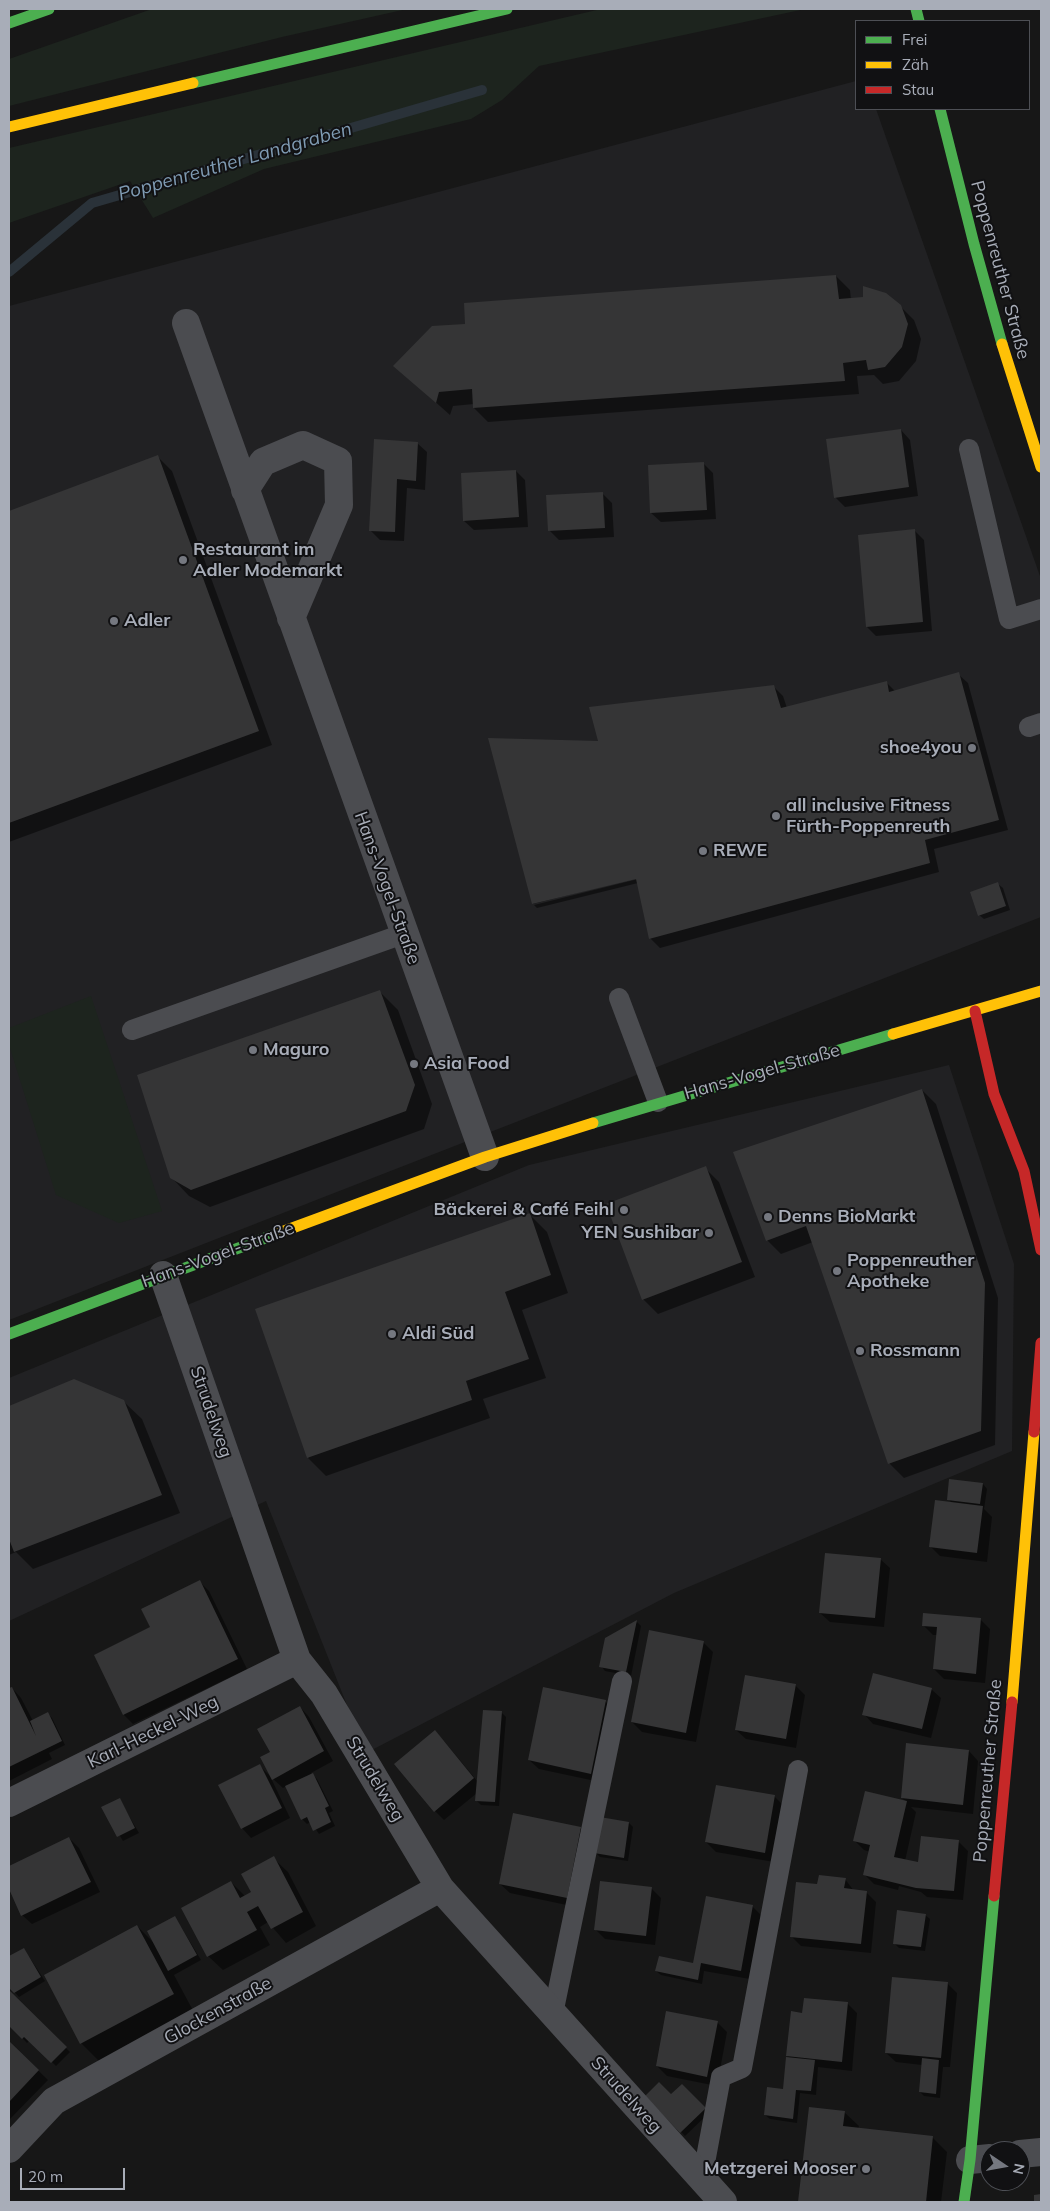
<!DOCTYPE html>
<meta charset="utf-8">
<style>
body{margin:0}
#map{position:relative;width:1050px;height:2211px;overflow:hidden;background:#171717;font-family:Mulish,sans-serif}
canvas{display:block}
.frame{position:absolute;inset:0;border:10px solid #a8adb8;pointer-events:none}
.legend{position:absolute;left:855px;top:20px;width:175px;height:90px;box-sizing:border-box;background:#111113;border:1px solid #4d4f55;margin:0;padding:6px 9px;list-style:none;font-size:15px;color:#a8adb8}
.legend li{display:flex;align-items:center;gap:10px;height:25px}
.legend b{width:25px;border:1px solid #4d4f55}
.north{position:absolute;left:980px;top:2141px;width:50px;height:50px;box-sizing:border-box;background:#111113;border:1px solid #4d4f55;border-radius:50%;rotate:102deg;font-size:14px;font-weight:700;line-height:20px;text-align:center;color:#a8adb8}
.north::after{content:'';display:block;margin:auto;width:18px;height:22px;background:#757880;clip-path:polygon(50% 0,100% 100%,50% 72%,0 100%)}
.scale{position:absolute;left:20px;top:2168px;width:105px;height:22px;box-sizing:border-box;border:2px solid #a8adb8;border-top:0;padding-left:6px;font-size:15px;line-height:18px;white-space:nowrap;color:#a8adb8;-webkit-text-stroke:4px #111113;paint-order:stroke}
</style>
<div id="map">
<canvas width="1050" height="2211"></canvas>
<div class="frame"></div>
<ul class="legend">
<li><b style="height:6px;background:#4caf50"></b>Frei</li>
<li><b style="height:6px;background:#ffc107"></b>Zäh</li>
<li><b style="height:6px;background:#c62828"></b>Stau</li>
</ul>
<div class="north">N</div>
<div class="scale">20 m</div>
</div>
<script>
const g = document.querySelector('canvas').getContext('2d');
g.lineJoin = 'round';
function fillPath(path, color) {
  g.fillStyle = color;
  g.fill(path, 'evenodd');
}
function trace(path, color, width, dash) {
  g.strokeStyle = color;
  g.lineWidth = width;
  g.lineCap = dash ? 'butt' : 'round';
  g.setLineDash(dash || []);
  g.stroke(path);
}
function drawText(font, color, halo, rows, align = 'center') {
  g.font = font + ' Mulish,sans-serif';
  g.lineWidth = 4;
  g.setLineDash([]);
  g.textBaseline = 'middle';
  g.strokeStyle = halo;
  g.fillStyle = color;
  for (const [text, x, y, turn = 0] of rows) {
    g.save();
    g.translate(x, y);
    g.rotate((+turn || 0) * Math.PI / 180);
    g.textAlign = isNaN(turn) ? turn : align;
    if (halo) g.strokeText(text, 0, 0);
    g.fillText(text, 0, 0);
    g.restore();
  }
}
const built = new Path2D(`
 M856,81v28h20l165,470v338l-1032,403v-1014z
 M949,1065l65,199 -2,187 -338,142 -308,160 -100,-252 -257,120v-243l520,-213z`);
const green = new Path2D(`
 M152,9h255l-125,28 -273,69v-47z
 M601,9h204l-266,57 -37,34 -31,19 -207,50 -111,49 -23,-37 -121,42v-75z
 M91,996l71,215 -43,12 -63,-28 -47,-150v-17z`);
const shadow = new Path2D(`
 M836,276l14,14 1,10 14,-1 35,7 14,14 7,19 -5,22 -17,20 -16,3 -9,-9 -17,1 2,18 -371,28 -14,-14v-4l-21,2 -3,9 -55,-49 71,-40z
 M901,430l9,10 8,56 -73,11 -10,-10z
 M375,441l42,2 10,9 -2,38 -18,-2 -3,53 -24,-1 -10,-10z
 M158,457l14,14 100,274 -263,97v-330z
 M703,463l10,10 3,46 -55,3 -10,-9z
 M516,471l9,9 3,47 -54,3 -10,-9z
 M602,493l10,10 2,34 -55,3 -10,-10z
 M915,531l9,9 8,91 -56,5 -9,-9z
 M958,674l10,9 40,147 -74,19 5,23 -279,76 -10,-10 -12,-55 -101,25 -3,-3 108,-27v-2l-109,28 65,-161 175,-57 10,10 4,12 99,-26 9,9z
 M998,884l5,4 7,22 -26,9 -5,-4z
 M380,992l18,18 34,94 -8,25 -214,78 -21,-11 -18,-19z
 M922,1090l14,14 62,194 -3,147 -91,33 -14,-14 -77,-222 -32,12 -14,-14z
 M705,1168l14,14 36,95 -97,37 -15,-15z
 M529,1214l18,18 21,61 -46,17 24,68 -63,21 7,19 -164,58 -18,-18z
 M74,1381l49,20 19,18 38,94 -147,56 -17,-17 -7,3v-148z
 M983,1484l4,5 -3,20 8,8 -5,45 -47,-6 -10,-10 22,-43 -4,-4z
 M880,1559l10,9 -6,59 -54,-5 -10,-9z
 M200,1582l9,9 38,78 -114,55 -9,-9 -29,-59 57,-28z
 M980,1619l10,10 -5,54 -41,-4 -10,-10 4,-34h-5l-10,-10z
 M637,1622l4,4 -10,50 -26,-5 -4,-5 5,-27z
 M703,1642l10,10 -17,90 -54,-10 -10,-10z
 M795,1685l10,10 -9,53 -50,-9 -10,-9z
 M12,1688l9,10 12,23 15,-7 4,4 13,27 -16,8 3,6 -43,22v-91z
 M544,1688l62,14 9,9 -15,71 -61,-13 -10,-9z
 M931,1689l10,9 -10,40 -58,-14 -9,-10z
 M300,1707l9,10 24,44 -22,12 6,6 16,32 -4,2 6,13 -16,8 -8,-12 -4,2 -5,-5 -15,-33 -4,2 -11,-10 -1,-26z
 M502,1713l4,4 -7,89 -18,-1 -5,-5 1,-7 -33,27 -9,-9 9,-70 34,41z
 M969,1751l9,10 -5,53 -62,-7 5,5 -11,49 14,5 39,-25 10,10 -5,49 -36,-3 -6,-5 -22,-6 -1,4 -24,-6 -9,-9 5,-23 -6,-2 -9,-9 11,-48 41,10 -5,-5z
 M260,1766l10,10 20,42 -39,20 -9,-10z
 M774,1796l9,9 -9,57 -58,-10 -10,-10z
 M119,1799l20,34 -16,8 -20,-33z
 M629,1823l4,4 -5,34 -28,-4 -4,-4z
 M580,1828l10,9 -14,70 -66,-14 -10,-9z
 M69,1838l10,10 21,44 -68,32 -10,-9 -13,-28v-20z
 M273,1858l15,14 28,54 -30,17 -18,-21 -8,5 10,18 -47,25 -15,-14 23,-74 14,14 8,-4z
 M845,1879l9,12 12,1 10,10 -5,51 -70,-7 -9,-9 26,-52z
 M651,1888l10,10 -6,47 -50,-6 -10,-10z
 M752,1906l10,10 -12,63 -46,-8 -2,13 -41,-9 -5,-4 42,-6z
 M925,1915l5,4 -5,32 -26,-3 -5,-5z
 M175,1917l26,43 -27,15 23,43 -92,49 -24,-24 56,-117 18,18z
 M24,1949l21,32 -26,16 -10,-11v-29z
 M947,1983l10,10 -7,74h-7l-3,31 -16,-2 -4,-4 2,-27 -26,-3 -10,-9z
 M9,1992l61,60 -14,14 -26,-26 -3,3 -18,-19z
 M848,2004l9,9 -5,58 -34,-4 -2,28 -16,-2 -3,30 -27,-4 -5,-4 19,-25 6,-31 -3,-3 17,-42z
 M717,2022l10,10 -10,54 -50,-10 -10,-10z
 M9,2042l39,38 -38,39 -1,-1z
 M682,2086l27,27 -24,23 -38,-40h24z
 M811,2108l33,4 15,14 -1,3 75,9 14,14 -6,50h-142z`);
const stream = new Path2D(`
 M9,272l83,-69 390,-113`);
const building = new Path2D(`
 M836,275l3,24 24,-2v-11l23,7 15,12 7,19 -6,23 -17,20 -17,3 -2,-10 -23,3 2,18 -372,27 -1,-19 -33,3 -3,11 -43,-37 39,-40 33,-2 -1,-21z
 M901,429l8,58 -75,11 -8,-59z
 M374,439l44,3 -2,39 -19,-2 -2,53 -26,-1z
 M158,455l101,276 -250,92v-312z
 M704,462l3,48 -57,3 -2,-48z
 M516,470l3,47 -56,4 -2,-48z
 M603,492l2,36 -57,3 -2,-36z
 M915,529l8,93 -57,5 -8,-92z
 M959,672l40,148 -74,20 5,23 -281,76 -13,-60 -104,25 -44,-166 110,3 -9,-34 185,-22 7,23 106,-27 2,11z
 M998,882l8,24 -28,10 -8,-24z
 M380,990l35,95 -9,26 -215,79 -21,-12 -33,-103z
 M922,1089l63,194 -4,148 -93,33 -82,-238 -40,15 -33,-89z
 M706,1166l36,96 -100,38 -36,-96z
 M530,1213l21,62 -46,17 24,67 -63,22 6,19 -165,58 -52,-149z
 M74,1379l50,21 38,95 -148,57 -5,-13v-133z
 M949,1479l34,4 -3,21 -33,-4z
 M935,1500l48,6 -6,47 -48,-6z
 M825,1553l56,5 -6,60 -56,-5z
 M200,1580l38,79 -115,56 -29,-60 56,-28 -9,-18z
 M923,1613l58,5 -5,56 -43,-5 4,-42 -15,-1z
 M637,1620l-11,52 -27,-5 6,-29z
 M649,1630l55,11 -18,92 -55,-11z
 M873,1673l59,15 -10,41 -60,-14z
 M745,1675l51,9 -10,55 -51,-9z
 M12,1687l24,49 -6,-15 18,-9 14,29 -53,26v-79z
 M543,1687l63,13 -15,74 -63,-14z
 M300,1706l24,45 -52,29 -12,-23 10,-5 -13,-23z
 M483,1710l19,1 -7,91 -20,-1z
 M435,1730l39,48 -40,34 -40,-48z
 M906,1743l63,7 -6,55 -62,-7z
 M260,1764l22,44 -41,21 -23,-44z
 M313,1773l16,33 -4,2 6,14 -18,9 -6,-14 -6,3 -16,-34z
 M716,1785l59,10 -10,58 -60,-11z
 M865,1791l42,10 -13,56 24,5 3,-26 38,4 -5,51 -38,-3 -53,-13 7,-30 -17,-4z
 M120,1798l15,30 -18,9 -16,-30z
 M513,1813l68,14 -14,71 -68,-14z
 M600,1817l29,5 -5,36 -30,-5z
 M69,1837l22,45 -70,34 -12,-27v-23z
 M274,1856l29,56 -32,17 -13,-23 -11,6 10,18 -50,27 -26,-49 50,-27 9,17 11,-6 -10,-18z
 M819,1875l27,3 -2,10 23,3 -6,53 -71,-7 6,-55 21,2z
 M600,1881l52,6 -6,49 -52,-6z
 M706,1896l47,9 -12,66 -40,-8 -3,17 -43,-9 4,-15 34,7z
 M897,1910l29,4 -5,33 -28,-3z
 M175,1916l22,39 -29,16 -21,-40z
 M137,1925l37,69 -94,50 -36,-69z
 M24,1948l17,29 -27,16 -5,-5v-32z
 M892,1977l56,5 -7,76 -56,-5z
 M9,1990l58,57 -16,16 -27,-26 -2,2 -13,-13z
 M804,1998l44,4 -6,60 -56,-6 5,-45 11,2z
 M666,2011l52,10 -11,56 -51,-11z
 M9,2041l30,29 -30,32z
 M786,2057l29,3 -4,31 -15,-1 -3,29 -29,-4 3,-28 16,2z
 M922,2058l17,2 -3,34 -17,-2z
 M659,2082l12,12 11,-10 24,24 -26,25 -35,-37z
 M809,2107l36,4 -2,15 90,10 -7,66h-128z
 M1041,2194v8h-7v-7z`);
const lane = new Path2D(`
 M969,449l40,170 32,-10
 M1029,727l12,-4
 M619,998l39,104
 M132,1030l271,-96
 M553,2014l69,-333
 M702,2179l19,-102 21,-9 56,-298`);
const street = new Path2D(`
 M186,323l299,834
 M245,490l18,-28 40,-17 35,16 1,44 -48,113
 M163,1275l134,385 27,34 116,194 283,314
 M9,1803l288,-143
 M9,2149l45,-48 386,-213
 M1020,2154l21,-2
 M970,2160l20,-2`);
const fast = new Path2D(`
 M916,9l3,12
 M9,23l40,-14
 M193,83l314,-74
 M940,109l34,135 28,100
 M593,1123l300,-89
 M9,1334l267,-100
 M964,2202l6,-42 24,-264`);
const slow = new Path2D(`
 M9,127l184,-44
 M1002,344l39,123
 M893,1034l148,-43
 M276,1234l209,-77 108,-34
 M1012,1702l22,-270`);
const jam = new Path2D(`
 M975,1011l19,83 30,77 17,79
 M1034,1432l7,-89
 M994,1896l18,-194`);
const markers = [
 [183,560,5,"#757880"],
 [114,621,5,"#757880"],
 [972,748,5,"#757880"],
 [776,816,5,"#757880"],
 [703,851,5,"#757880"],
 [253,1050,5,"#757880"],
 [414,1064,5,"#757880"],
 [624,1210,5,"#757880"],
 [768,1217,5,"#757880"],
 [709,1233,5,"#757880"],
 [837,1271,5,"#757880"],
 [392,1334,5,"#757880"],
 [860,1351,5,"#757880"],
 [866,2169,5,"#757880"]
];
const streetNames = [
 ["Poppenreuther Straße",1000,270,75],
 ["Hans-Vogel-Straße",387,888,70],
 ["Hans-Vogel-Straße",762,1072,-16],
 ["Hans-Vogel-Straße",218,1255,-20],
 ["Strudelweg",211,1412,71],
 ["Karl-Heckel-Weg",153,1732,-26],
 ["Poppenreuther Straße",988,1771,-85],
 ["Strudelweg",375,1779,59],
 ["Glockenstraße",218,2011,-29],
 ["Strudelweg",626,2095,48]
];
const poiNames = [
 ["Restaurant im",193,550],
 ["Adler Modemarkt",193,571],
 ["Adler",124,621],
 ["shoe4you",962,748,"right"],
 ["all inclusive Fitness",786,806],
 ["Fürth-Poppenreuth",786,827],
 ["REWE",713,851],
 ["Maguro",263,1050],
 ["Asia Food",424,1064],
 ["Bäckerei & Café Feihl",614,1210,"right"],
 ["Denns BioMarkt",778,1217],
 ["YEN Sushibar",699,1233,"right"],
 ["Poppenreuther",847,1261],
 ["Apotheke",847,1282],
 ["Aldi Süd",402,1334],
 ["Rossmann",870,1351],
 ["Metzgerei Mooser",856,2169,"right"]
];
const waterNames = [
 ["Poppenreuther Landgraben",235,162,-16]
];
fillPath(built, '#212123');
fillPath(green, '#1d241e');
fillPath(shadow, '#0007');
trace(stream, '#2a3239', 10);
fillPath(building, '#353536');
trace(lane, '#4b4c50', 20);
trace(street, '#4b4c50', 28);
trace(fast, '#4caf50', 11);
trace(slow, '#ffc107', 11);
trace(jam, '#c62828', 11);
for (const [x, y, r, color] of markers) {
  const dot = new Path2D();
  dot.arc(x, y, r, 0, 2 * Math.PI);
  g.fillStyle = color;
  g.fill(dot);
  trace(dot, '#111113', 2);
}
drawText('18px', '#a8adb8', '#111113', streetNames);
drawText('bold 18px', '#a8adb8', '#111113', poiNames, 'left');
drawText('italic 19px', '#7f9bb3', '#111113', waterNames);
</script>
